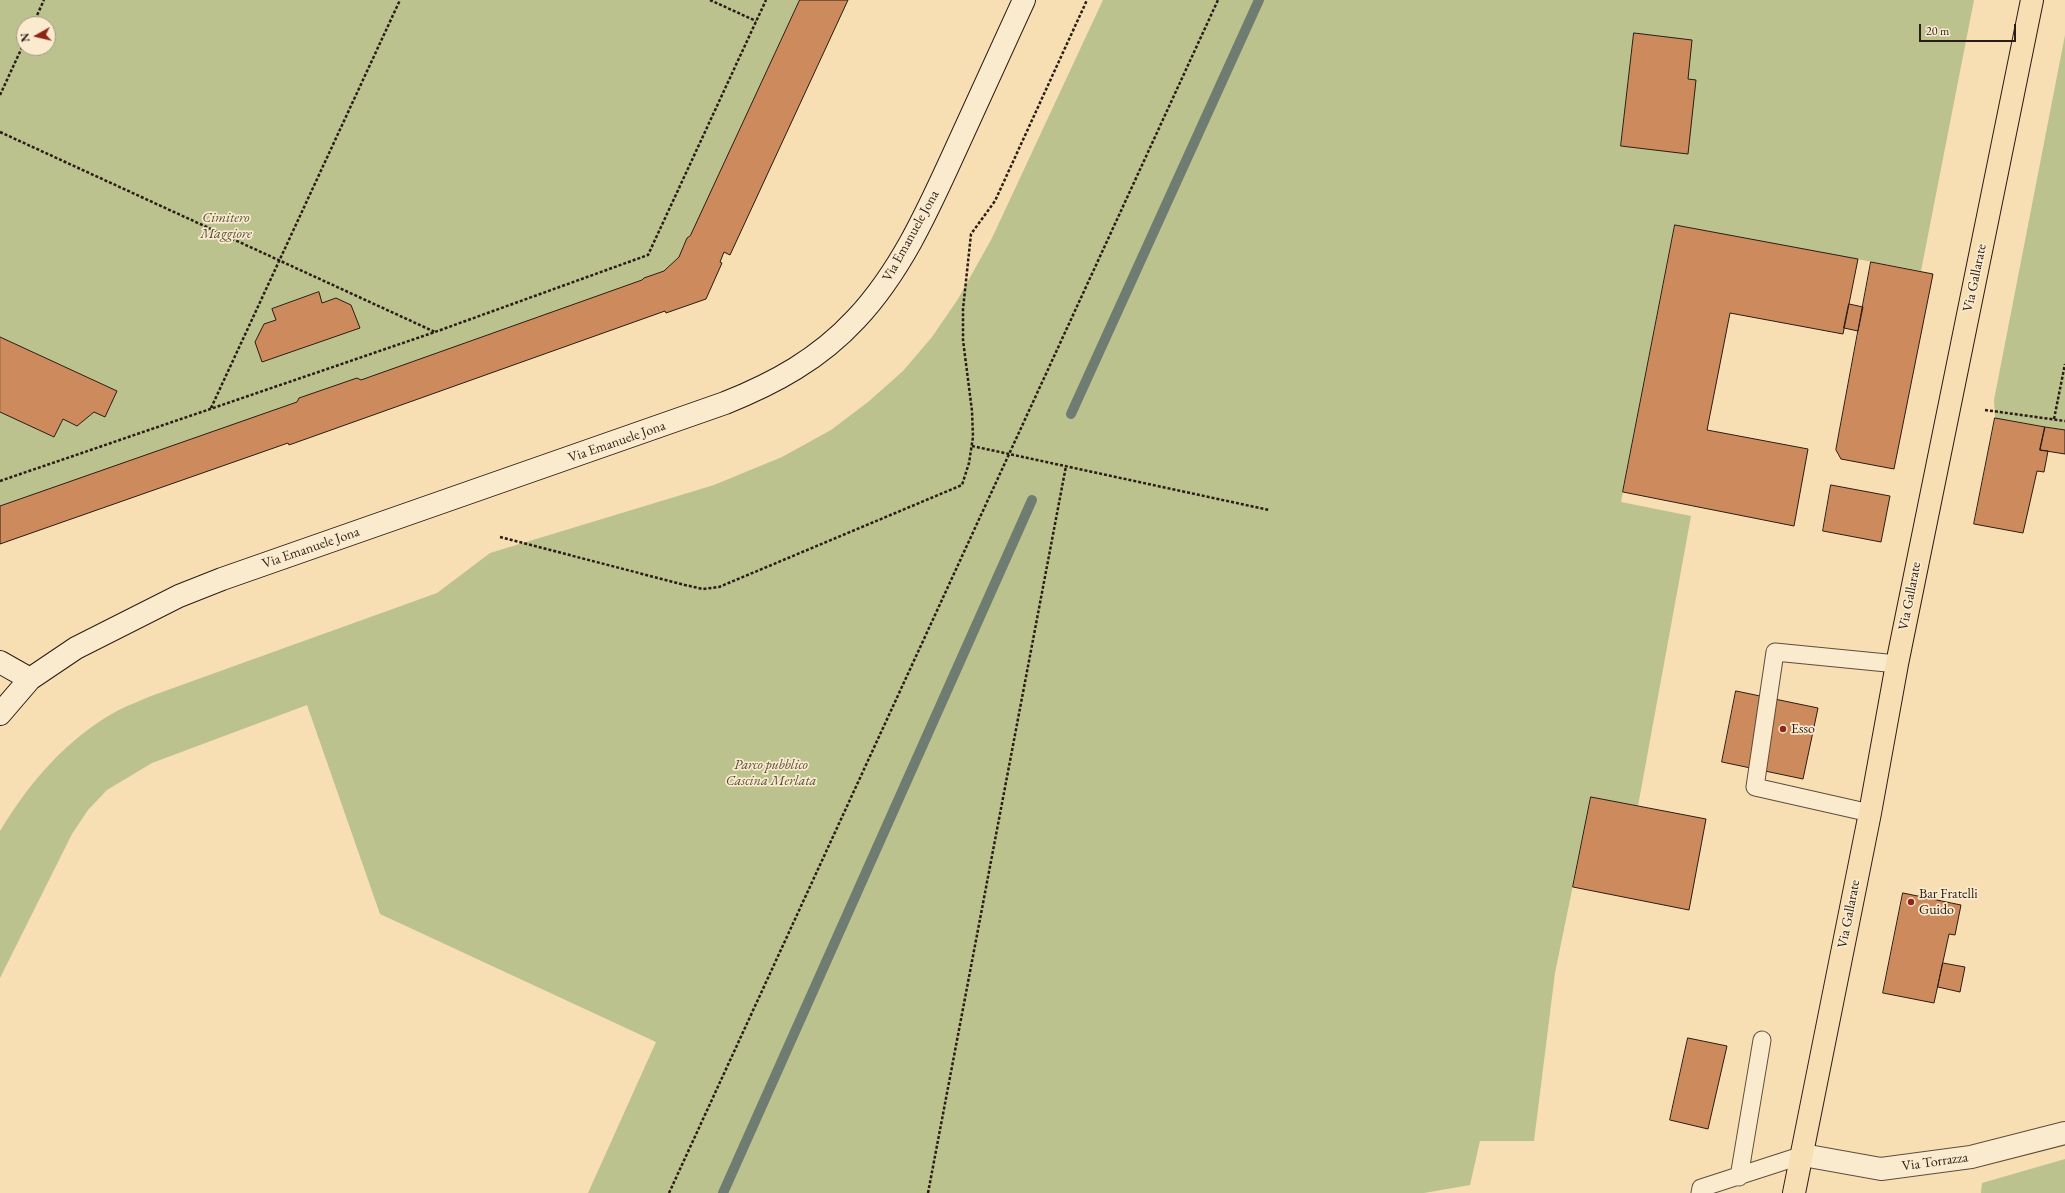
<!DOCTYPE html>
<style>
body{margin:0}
#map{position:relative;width:2065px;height:1193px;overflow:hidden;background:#f7dfb3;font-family:"EB Garamond",serif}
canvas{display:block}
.north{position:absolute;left:16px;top:16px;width:40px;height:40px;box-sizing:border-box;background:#faeace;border:1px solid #a79884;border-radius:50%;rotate:262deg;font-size:11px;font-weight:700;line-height:16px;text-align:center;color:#2b1c15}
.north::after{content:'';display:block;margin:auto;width:14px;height:18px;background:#8f2418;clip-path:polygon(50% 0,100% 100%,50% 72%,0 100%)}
.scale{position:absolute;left:1919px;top:24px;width:97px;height:18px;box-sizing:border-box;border:2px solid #2b1c15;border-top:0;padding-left:5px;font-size:12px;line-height:14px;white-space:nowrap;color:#2b1c15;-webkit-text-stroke:3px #faeace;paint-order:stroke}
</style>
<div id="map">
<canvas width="2065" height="1193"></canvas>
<div class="north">N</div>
<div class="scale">20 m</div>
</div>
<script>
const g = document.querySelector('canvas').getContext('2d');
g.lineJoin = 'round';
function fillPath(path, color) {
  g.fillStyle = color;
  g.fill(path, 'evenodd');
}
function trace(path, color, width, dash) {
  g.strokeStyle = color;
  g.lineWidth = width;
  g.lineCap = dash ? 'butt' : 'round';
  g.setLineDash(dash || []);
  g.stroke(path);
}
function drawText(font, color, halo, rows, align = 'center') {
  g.font = font + ' "EB Garamond",serif';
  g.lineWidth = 3.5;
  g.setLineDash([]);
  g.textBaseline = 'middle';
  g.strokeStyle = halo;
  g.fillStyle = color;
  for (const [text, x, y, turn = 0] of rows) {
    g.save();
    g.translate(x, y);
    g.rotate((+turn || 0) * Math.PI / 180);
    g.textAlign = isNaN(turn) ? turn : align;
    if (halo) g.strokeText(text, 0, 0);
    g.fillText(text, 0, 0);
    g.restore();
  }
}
const green = new Path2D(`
 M0,0h848l-118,255 -6,-2 -4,9 2,1 -16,36 -40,14 -1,-2 -376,134 -1,-2 -288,101zM24,24h24v24h-24z
 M1103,0h871l-53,271 -246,-46 -54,277 70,14 -53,290 -47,-9 -36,176 -21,168h-54l-10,44 -46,8h-836l68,-151 -276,-128 -73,-209 -155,58 -45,27 -19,20 -16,24 -72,144v-147c29,-48 67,-93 117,-120 11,-6 23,-10 34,-15l286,-103 53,-40 224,-68 68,-28 49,-27 37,-28 35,-31 29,-34 26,-38 34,-61z
 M2065,35v395l-70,-12 -1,-18z
 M2065,1159v34h-84l1,-10z`);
const stream = new Path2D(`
 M1071,414l188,-414
 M723,1193l309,-693`);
const building = new Path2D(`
 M800,0h48l-118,255 -6,-3 -4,10 2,1 -16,36 -40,14 -1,-2 -376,134 -1,-2 -288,101v-38l297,-104 2,-4 58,-20 4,2 281,-100 2,-2 20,-7 15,-14 8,-19 3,-2z
 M1634,33l58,7 -4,39 8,1 -8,74 -67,-8z
 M1675,225l183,34 -15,75 -113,-21 -23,117 101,19 -14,77 -171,-34z
 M1871,262l62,12 -39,195 -53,-10 -5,-9z
 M319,292l3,11 14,-5 15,7 9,23 -98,34 -7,-20 9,-18 12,-4 -4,-11z
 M1849,304l14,3 -5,24 -14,-3z
 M0,337l117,54 -12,26 -11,-5 -17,14 -14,-7 -9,18 -54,-25z
 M1995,418l50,9 -5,23 8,1 -4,21 -7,-1 -14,62 -49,-9z
 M2045,427l20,3v24l-25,-4z
 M1831,485l59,11 -9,46 -58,-11z
 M1736,691l82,17 -15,71 -81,-17z
 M1591,797l115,22 -17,91 -116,-23z
 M1903,893l58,12 -6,30 -6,-1 -15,69 -51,-10z
 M1943,963l22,4 -5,25 -22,-5z
 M1688,1038l39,8 -19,83 -38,-9z`);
const path = new Path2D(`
 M710,0l46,21
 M33,24l11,-24
 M0,95l24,-52
 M0,132l435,200
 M211,408l189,-408
 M1985,410l80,11
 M2054,419l11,-55
 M972,446l297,64
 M0,481l435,-149 213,-77 118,-255
 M500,537l185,48 18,4 16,-2 243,-102 7,-22 4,-26 -1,-26 -9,-71v-31l8,-75 24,-33 92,-201
 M669,1193l549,-1193
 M928,1193l138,-727`);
const lane = new Path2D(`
 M1870,813l-115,-26 20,-135 122,12
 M1739,1177l23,-137
 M1700,1193l1,-5 102,-33`);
const street = new Path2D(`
 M1803,1155l78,14 90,-12 94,-24`);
const secondary = new Path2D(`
 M0,662l30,17
 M0,714l30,-35 46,-31 103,-52 43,-17 503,-176c50,-20 94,-44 131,-84 45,-48 72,-109 99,-168 23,-50 46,-101 69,-151`);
const primary = new Path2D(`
 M1794,1193l76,-380 27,-149 135,-664`);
const markers = [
 [1783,729,4,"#8f2418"],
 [1911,902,4,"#8f2418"]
];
const parkNames = [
 ["Cimitero",226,218],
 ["Maggiore",226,234],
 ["Parco pubblico",771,765],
 ["Cascina Merlata",771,781]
];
const streetNames = [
 ["Via Emanuele Jona",911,236,-61],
 ["Via Gallarate",1975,278,-78],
 ["Via Emanuele Jona",617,442,-19],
 ["Via Emanuele Jona",311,548,-19],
 ["Via Gallarate",1910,596,-79],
 ["Via Gallarate",1849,914,-79],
 ["Via Torrazza",1935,1162,-8]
];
const poiNames = [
 ["Esso",1791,729],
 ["Bar Fratelli",1919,894],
 ["Guido",1919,910]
];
fillPath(green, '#bbc28e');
trace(stream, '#6f7c71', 10);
fillPath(building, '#cd8a5d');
trace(building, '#2b1c15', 1);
trace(lane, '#5e4d3c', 19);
trace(street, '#5e4d3c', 24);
trace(secondary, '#2b1c15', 24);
trace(primary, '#2b1c15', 24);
trace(path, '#2b1c15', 2.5, [3, 2]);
trace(lane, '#faeace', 17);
trace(street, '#faeace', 22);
trace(secondary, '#faeace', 22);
trace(primary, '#f7dfb3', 22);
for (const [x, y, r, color] of markers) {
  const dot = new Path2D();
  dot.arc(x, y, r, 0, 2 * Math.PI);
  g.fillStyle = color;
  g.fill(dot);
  trace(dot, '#faeace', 1.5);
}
drawText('italic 14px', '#564e39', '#faeace', parkNames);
drawText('14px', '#2b1c15', '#faeace', streetNames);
drawText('14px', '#2b1c15', '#faeace', poiNames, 'left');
</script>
